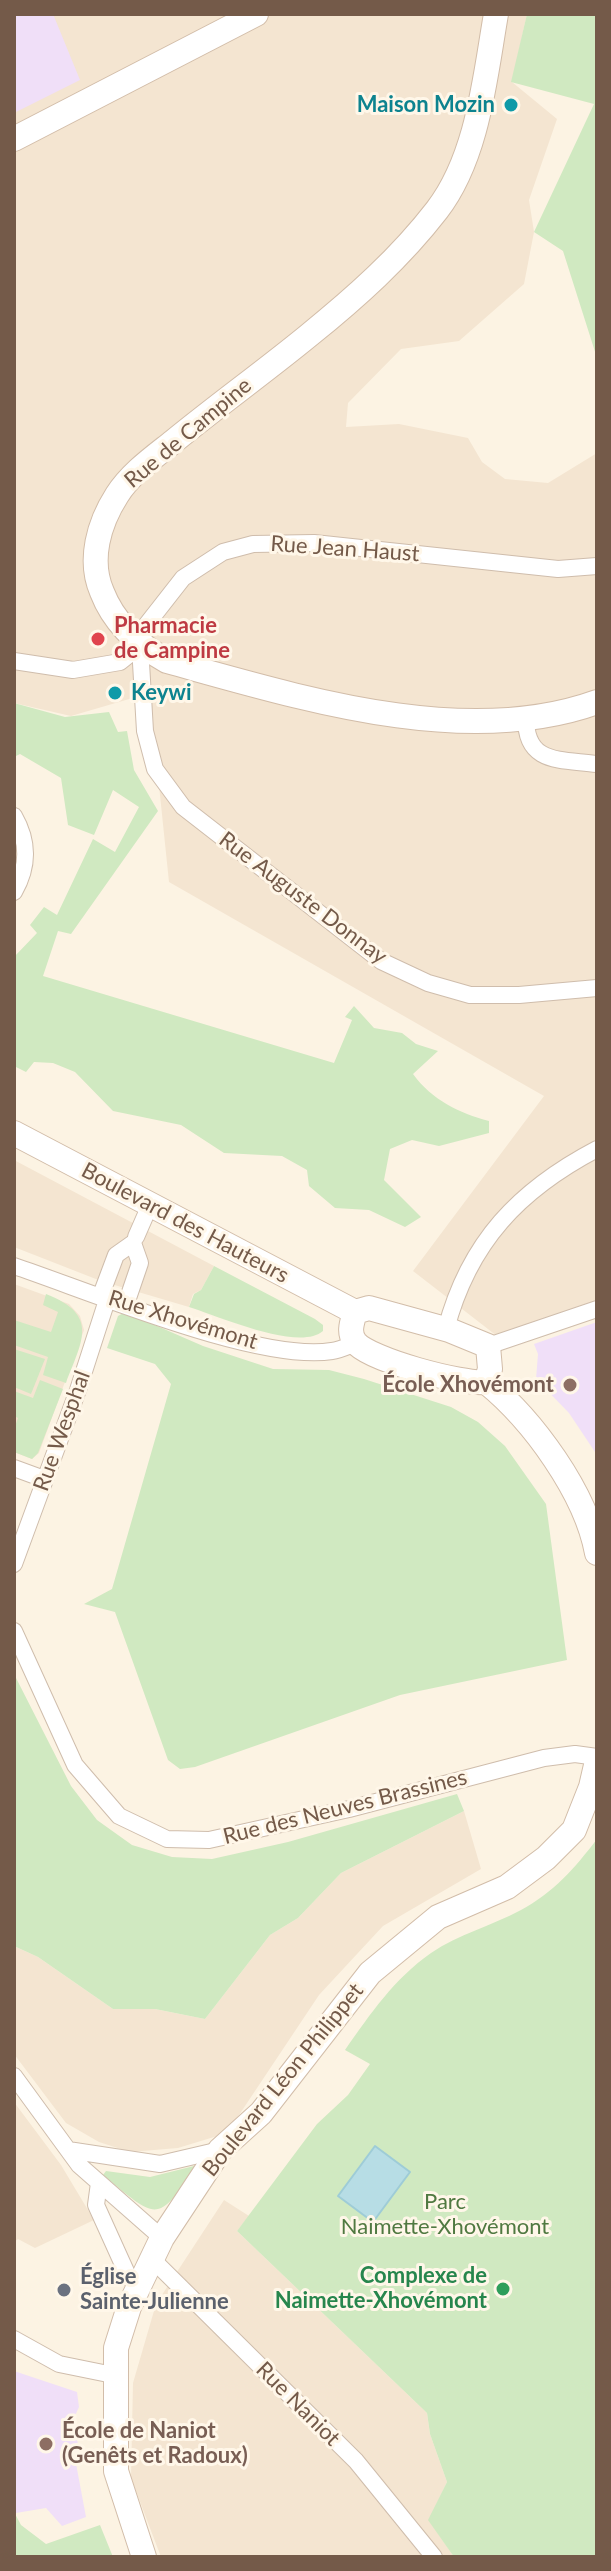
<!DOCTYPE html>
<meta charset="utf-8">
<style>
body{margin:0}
#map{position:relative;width:611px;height:2571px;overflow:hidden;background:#fcf3e3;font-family:Lato,sans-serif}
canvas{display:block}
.frame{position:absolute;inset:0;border:16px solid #745a49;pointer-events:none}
</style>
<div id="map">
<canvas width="611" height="2571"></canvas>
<div class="frame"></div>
</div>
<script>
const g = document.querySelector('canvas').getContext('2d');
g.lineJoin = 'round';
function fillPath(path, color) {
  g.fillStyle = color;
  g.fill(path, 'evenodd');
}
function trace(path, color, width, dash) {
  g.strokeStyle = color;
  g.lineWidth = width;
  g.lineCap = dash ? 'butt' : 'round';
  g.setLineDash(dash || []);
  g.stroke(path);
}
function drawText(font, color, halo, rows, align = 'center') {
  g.font = font + ' Lato,sans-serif';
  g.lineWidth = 6;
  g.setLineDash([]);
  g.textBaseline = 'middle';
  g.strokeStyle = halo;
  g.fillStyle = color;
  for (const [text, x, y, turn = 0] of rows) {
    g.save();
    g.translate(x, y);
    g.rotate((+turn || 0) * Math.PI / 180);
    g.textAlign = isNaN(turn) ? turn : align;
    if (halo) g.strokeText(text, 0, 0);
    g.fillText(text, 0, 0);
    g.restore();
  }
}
const residential = new Path2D(`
 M14,14h513l-15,68 45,37 -28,81 5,32 -10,52 -65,57 -58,8 -53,54 -2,24 53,-3 69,14 14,24 23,17 43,4 49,-30v848l-100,35 -84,-65 131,-175 -375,-214 -25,-241 -1,54 -72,21 -57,-13z
 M14,1160l200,106 -13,24 -8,4 -4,13 -88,-26 -87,-34z
 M14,1284l55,20 11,12 4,14 -45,123 -7,6 -18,-7z
 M464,1811l17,58 -98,57 -64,69 -92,138 -49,15 -48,4 -31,-10 -33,-19 -52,-69v-108l24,11 75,52h42l50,10 65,-84 28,-17 43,-45z
 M14,2102l47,63 33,55 -59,28 -17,-9 -4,3z
 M224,2200l25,16 -12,15 190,182 3,21 17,48 -18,38 25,37h-293l-30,-79 2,-95 23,-79z`);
const education = new Path2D(`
 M14,14h39l27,66 -66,33z
 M597,1322v133l-28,-42 -33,-34 2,-25 -4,-10z
 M14,2371l63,21 2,15 -5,11 5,34 -5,1 12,64 -24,9 -16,-18 -30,5z`);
const green = new Path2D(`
 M527,14h70v344l-34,-107 -29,-19 60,-128 -83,-22z
 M14,703l51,14 44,-5 9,20 9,-1 7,39 24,41 -87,123 -13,-3 -15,45 291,87 18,-43 -7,-3 9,-11 20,22 28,5 14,11 22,7 -25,23c19,26 46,39 76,47v12l-50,13 -27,-6 -22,9 -6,31 37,37 -16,10 -36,-17 -34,-2 -26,-22 -2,-16 -25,-14 -58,-3 -43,-28 -68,-14 -38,-39 -22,-9 -19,-1 -8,10 -12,-6v-109l23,-24 -7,-8 14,-18 13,8 36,-76 22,13 24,-45 -26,-17 -19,45 -26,-10 -7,-47 -41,-24 -6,3z
 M214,1266l101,53 8,6v6c-24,21 -105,-15 -134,-24l5,-13 7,-4z
 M46,1294c54,21 36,47 20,89l-23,-8 5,-18 -34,-12v-25l37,12 7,-20 -15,-7z
 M125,1312l78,34 70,23 56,1 35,9 87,28 27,15 27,24 41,58 21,156 -167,35 -205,72 -15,2 -12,-9 -53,-148 -31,-8 28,-15 59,-205 -16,-20 -48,-16 11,-32z
 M14,1349l31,10 -14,35 -17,-7z
 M40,1380l23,9 -25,64 -6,6 -18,-7v-23l4,-11 -4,-2v-25l19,7z
 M14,1674l57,112 26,34 35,25 40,12 40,2 76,-17 169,-48 7,17 -123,62 -43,45 -28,17 -65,84 -50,-10h-42l-75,-52 -24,-11z
 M597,1839v718h-143l-26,-37 19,-38 -17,-48 -3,-21 -190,-182 80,-107 31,-29 22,-31 -25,-14c26,-37 49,-71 86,-97 28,-19 60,-27 90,-43 32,-17 54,-42 76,-71z
 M198,2165c-42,60 -40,55 -95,10l3,-4 44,6z
 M14,2512l7,13 25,19 54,-19 13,32h-99z`);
const water = new Path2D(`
 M375,2146l35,26 -37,50 -35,-26z`);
const street = new Path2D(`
 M597,566l-39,3 -244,-26 -61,1 -30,8 -40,26 -36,46 -7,22 5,85 10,38 28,38 198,154 47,22 42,12h49l78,-7
 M14,661l59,9 47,-8 20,-16
 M526,717c-1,48 35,42 71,47
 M14,816c15,26 15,50 0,76
 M136,1237l14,-32
 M14,1266c75,25 245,97 318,85 8,-1 16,-5 24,-8
 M101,1295l15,-40 17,-12 7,20 -14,41
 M446,1329c23,-87 73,-139 151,-180
 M488,1346l109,-37
 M14,1468l30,11
 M14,1564l64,-174 30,-93
 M14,1631l61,134 44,51 48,23 42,1 140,-31 195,-51 31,-4 22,3
 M14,2076l65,89 83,73
 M68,2150l92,14 60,-14
 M99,2183l-3,22 33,73 13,7
 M152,2259l204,202 78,96
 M14,2339l45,25 59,12`);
const secondary = new Path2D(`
 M496,14c-11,63 -18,143 -59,196 -37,48 -82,88 -129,126 -44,36 -90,69 -134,105 -20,16 -43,32 -57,54 -18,28 -29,65 -15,97 12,31 36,53 65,69 131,36 297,89 430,41
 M14,139l242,-125
 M14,1133l341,179
 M369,1308l80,22 39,16 2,23 -4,13c-22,3 -117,-22 -131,-40 -7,-10 -3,-19 0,-30z
 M486,1382c47,38 100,111 111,171
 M144,2557l-28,-86v-123l13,-41 33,-69 58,-88 41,-37 109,-140 68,-56 69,-30 39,-29 28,-28 17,-43 6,-26`);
const markers = [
 [511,105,8,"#0f9aa8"],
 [98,639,8,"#e0444e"],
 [115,693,8,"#0f9aa8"],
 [570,1385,8,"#8d6e63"],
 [503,2289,8,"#2e9e5b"],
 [64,2290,8,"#6b7280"],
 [46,2444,8,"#8d6e63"]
];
const cultureNames = [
 ["Maison Mozin",495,105],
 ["Keywi",131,693,"left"]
];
const streetNames = [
 ["Rue de Campine",188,433,-40],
 ["Rue Jean Haust",345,549,4],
 ["Rue Auguste Donnay",303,898,37],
 ["Boulevard des Hauteurs",185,1223,28],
 ["Rue Xhovémont",183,1320,17],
 ["Rue Wesphal",62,1431,-70],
 ["Rue des Neuves Brassines",345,1807,-14],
 ["Boulevard Léon Philippet",283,2080,-51],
 ["Rue Naniot",298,2404,45]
];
const healthNames = [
 ["Pharmacie",114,626],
 ["de Campine",114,651]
];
const educationNames = [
 ["École Xhovémont",554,1385],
 ["École de Naniot",62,2431,"left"],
 ["(Genêts et Radoux)",62,2456,"left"]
];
const parkNames = [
 ["Parc",445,2202],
 ["Naimette-Xhovémont",445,2227]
];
const leisureNames = [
 ["Complexe de",487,2276],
 ["Naimette-Xhovémont",487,2301]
];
const worshipNames = [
 ["Église",80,2277],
 ["Sainte-Julienne",80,2302]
];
fillPath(residential, '#f4e5d1');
fillPath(education, '#f0dff8');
fillPath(green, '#d0e9c1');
fillPath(water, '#b7dde5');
trace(water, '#9eccd7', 2);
trace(street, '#cfbdac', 18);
trace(secondary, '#d2bda9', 26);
trace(street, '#fff', 16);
trace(secondary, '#fff', 24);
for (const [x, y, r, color] of markers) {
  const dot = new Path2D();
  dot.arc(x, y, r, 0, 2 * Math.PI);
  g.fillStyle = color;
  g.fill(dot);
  trace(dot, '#fff7e9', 3);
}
drawText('bold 22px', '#0d838f', '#fff7e9', cultureNames, 'right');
drawText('22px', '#745a49', '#fff7e9', streetNames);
drawText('bold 22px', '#be3a42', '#fff7e9', healthNames, 'left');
drawText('bold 22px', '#785e54', '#fff7e9', educationNames, 'right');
drawText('22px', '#507941', '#fff7e9', parkNames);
drawText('bold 22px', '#27864d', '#fff7e9', leisureNames, 'right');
drawText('bold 22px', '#5b616d', '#fff7e9', worshipNames, 'left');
</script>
